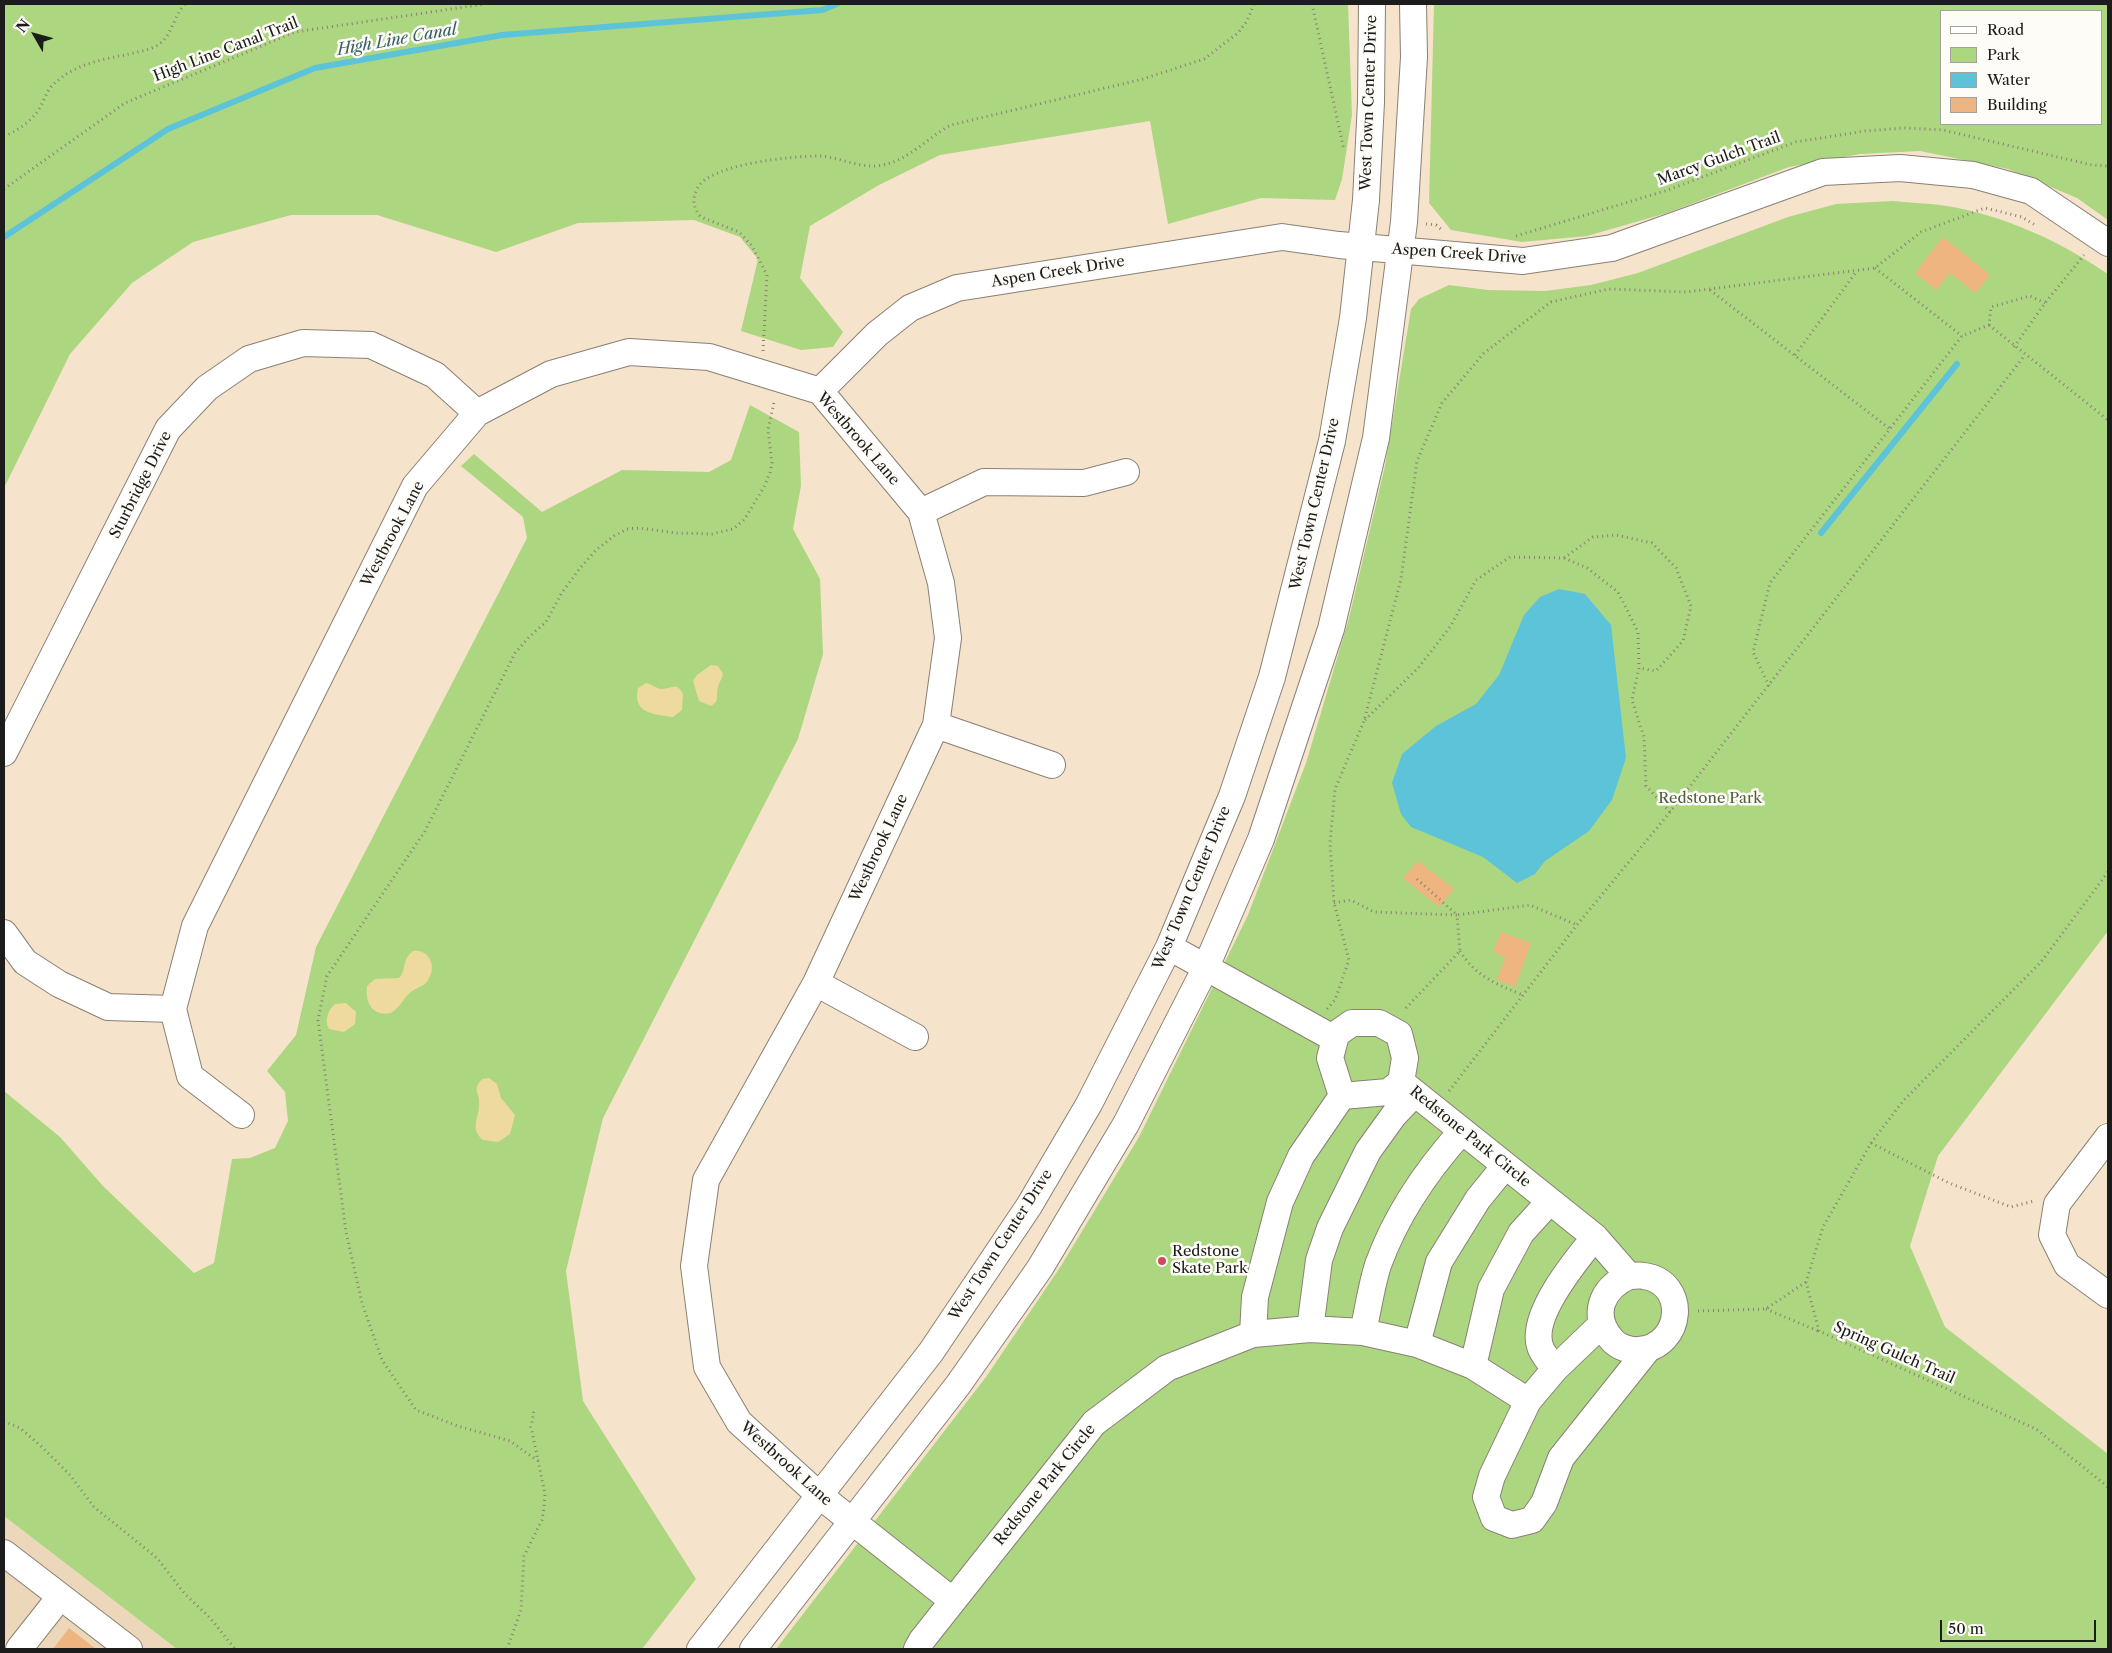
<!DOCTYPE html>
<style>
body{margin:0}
#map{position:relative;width:2112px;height:1653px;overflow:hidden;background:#f6e3cb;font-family:"Libre Caslon Text",serif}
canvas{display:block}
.frame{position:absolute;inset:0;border:5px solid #1c1c1c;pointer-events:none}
.legend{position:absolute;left:1940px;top:10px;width:162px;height:115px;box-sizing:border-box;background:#fdfcf7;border:1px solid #a3a29f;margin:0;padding:6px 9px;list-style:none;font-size:15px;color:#1c1c1c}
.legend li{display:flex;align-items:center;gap:10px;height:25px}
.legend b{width:25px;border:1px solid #a3a29f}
.north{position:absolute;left:10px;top:10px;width:50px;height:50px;-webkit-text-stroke:4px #fdfcf7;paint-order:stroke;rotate:308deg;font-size:14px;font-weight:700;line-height:20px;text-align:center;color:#1c1c1c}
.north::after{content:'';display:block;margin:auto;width:18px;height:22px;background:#1c1c1c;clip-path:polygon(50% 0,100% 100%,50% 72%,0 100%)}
.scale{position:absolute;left:1940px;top:1620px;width:156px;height:22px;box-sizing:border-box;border:2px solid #1c1c1c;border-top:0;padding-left:6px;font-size:15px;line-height:18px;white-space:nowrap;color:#1c1c1c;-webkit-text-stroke:4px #fdfcf7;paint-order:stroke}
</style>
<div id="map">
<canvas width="2112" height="1653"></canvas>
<div class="frame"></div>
<ul class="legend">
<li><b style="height:6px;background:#fff"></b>Road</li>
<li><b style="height:14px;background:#add681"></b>Park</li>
<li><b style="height:14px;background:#5cc3d9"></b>Water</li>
<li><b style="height:14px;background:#efb581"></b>Building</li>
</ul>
<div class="north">N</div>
<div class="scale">50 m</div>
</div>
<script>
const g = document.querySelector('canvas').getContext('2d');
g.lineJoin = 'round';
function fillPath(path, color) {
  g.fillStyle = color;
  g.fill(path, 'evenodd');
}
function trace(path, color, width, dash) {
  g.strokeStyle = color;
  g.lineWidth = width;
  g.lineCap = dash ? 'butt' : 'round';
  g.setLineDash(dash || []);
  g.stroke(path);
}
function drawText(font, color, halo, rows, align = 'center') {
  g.font = font + ' "Libre Caslon Text",serif';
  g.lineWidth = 5;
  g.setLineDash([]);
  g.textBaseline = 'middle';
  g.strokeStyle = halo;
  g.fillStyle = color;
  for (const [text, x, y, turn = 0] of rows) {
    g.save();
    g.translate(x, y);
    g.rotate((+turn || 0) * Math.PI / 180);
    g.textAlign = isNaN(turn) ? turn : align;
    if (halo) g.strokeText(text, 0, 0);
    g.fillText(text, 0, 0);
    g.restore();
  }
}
const built = new Path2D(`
 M4,1516l173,133h-173z`);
const green = new Path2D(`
 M4,4h1344l4,111 -10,64 -7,21 -74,-2 -93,26 -18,-103 -210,34 -61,30 -69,41 -10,52 43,54 -10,15 -32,3 -60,-19 17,-72 -18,-22 -46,-17 -116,3 -82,29 -119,-37h-86l-98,27 -61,41 -62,71 -66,134z
 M1434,4h674v216l-31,-22 -69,-29 -88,-18 -60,3 -71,13 -122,46 -80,23 -65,6 -71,-12 -22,-27zM1941,11h160v113h-160z
 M1893,201c18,2 36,2 54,5 59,10 112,35 161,68v657l-170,225 -28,90 35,81 163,127v195h-1332l210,-272 75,-111 78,-129 109,-222 58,-152 43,-145 36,-152 26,-157 8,-10 30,-14 39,5 57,1 46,-6 47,-12 150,-56 48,-13z
 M750,405l49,27 2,54 -8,43 27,50 3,75 -25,85 -195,379 -37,153 17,130 113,178 -54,70h-465l-173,-133v-425l56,46 43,49 91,87 20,-10 18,-104 18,-1 25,-10 13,-27 -3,-29 -18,-21 29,-36 20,-88 211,-409 -4,-21 -62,-51 13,-12 68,58 80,-42 87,2 22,-12z`);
const sand = new Path2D(`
 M711,665l7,1 5,8c-1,5 -4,8 -5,13 -3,9 3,13 -7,19l-12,-5 -6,-20 4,-6z
 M646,683c5,1 11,6 16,6 10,0 14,-8 21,5l-1,16 -9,7c-19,-3 -41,-3 -35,-29z
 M413,951c17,-2 24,16 15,29 -3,6 -10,7 -16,11 -8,6 -12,17 -21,22 -19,4 -26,-11 -24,-27l8,-7 24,-1c8,-10 2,-17 14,-27z
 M346,1003l10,9 -1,12 -11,8 -15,-3c-5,-8 -1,-19 6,-25z
 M489,1078l8,6 4,14 14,17 -5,19 -12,8 -15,-2c-13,-11 -5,-20 -4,-34 2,-13 -8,-15 3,-27z`);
const water = new Path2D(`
 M1559,589l26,5 26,31 15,133 -14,42 -23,31 -44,30 -10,13 -18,9 -34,-26 -72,-30 -10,-13 -9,-31 10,-29 34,-28 40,-22 23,-29 25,-60 16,-18z`);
const stream = new Path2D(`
 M4,237l164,-108 147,-61 187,-33 320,-25 15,-6
 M1821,533l136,-169`);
const building = new Path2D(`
 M1943,237l47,38 -15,18 -25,-20 -14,17 -21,-17z
 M1418,861l36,28 -15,18 -36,-29z
 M1501,932l30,11 -16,44 -18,-7 8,-23 -12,-5z
 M69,1628l27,21h-43z`);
const path = new Path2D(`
 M1312,4l32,146
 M4,136c12,-4 26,-14 33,-24 10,-14 7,-22 24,-34 17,-14 43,-19 64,-23 11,-3 23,-4 33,-10 14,-9 16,-30 27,-41
 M4,189l121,-86 170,-71 190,-28
 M1426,224l10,1 7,6
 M1516,236l149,-45 131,-49 69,-11 39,-3 39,2 149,35 16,1
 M1875,268l87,68
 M1710,290l180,139
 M1989,325l119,95
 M2014,347l31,-44 39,-48
 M763,351l4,-76 -15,-29 -13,-14 -38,-15c-8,-9 -9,-18 -4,-28 11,-25 96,-33 122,-33 21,1 43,14 64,9 26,-5 45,-28 68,-40l192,-46 61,-20 34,-26 9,-12 7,-17
 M1795,355l62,-84
 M1564,558l29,-21 23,-2 36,8 24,25 15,38 -8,35 -27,30 -17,-3
 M1769,686l-16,-34 17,-69 192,-247 27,-11 2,-18 39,-11 15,7
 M1365,720l54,-53 31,-40 26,-47 34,-23 54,1 23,10 31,24 20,40 1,36 -7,32 12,37 2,49 24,26
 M2108,872l-67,90 -138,139 -32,42 -48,84 -17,55 13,49 217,98 72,58
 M1417,879l40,36 73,-10 47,20
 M1334,903l17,-3 23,12 83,3 3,36 -56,59
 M1460,951c15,25 36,33 63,44
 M1327,1009l8,-9 14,-40 -15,-57 -4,-60 5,-54 29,-68 37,-142 16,-118 25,-58 42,-50 67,-51 58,-13 77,3 189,-24 46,-36 64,-24 37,9 13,8
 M1449,1091l128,-166 93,-113 355,-457
 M1871,1143l78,40 62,24 23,-6
 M1766,1309l52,22
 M1698,1311l68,-2 40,-27
 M4,1421l16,7 22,19 28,28 24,32 63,51 27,35 27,26 24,30
 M538,1461l-28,-20 -52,-15 -42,-16 -34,-50 -20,-57 -16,-71 -28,-212 9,-44 98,-145 90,-178 15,-17 16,-14 15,-28 19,-26 16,-18 18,-14 13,-7 12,-1 37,5 36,1 21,-5 11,-9 20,-33 6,-14 2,-10 -4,-33 6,-28
 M507,1649l14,-39 3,-54 18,-36 2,-12 1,-14 -14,-67 3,-17`);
const minor = new Path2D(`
 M820,391l57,-57 33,-26 47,-20 325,-51 57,8 184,16 89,-13 211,-76 77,-4 73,7 58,16 77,52
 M921,512l63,-30 100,1 42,-11
 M936,725l116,40
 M4,753l164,-324 39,-41 42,-29 54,-16 68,2 64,30 42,38
 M4,933l21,29 34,22 49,23 65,2
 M1169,947l166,92 -5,19 12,38 -41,60 -21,46 -25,95 -2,37
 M816,983l99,54
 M1332,1037l20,-14h27l20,11 6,24 -4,24 194,155 34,39c5,0 11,-1 15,0 44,6 40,70 -5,74 -9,1 -21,-3 -27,-10 -22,-25 -10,-52 17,-64
 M1342,1096l46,-4 13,-10
 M241,1115l-51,-39 -17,-67 22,-83 220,-440 62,-73 74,-39 78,-22 80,5 111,34 101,121 20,71 7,55 -12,87 -120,258 -110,197 -12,86 13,101 32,55 80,73 134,106
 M2108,1137l-51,67 -5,31 15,30 41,30
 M1310,1329l9,-69 11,-32 38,-77 26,-36 21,-22
 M1363,1332c5,-22 8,-45 15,-67 18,-50 49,-95 84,-134
 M1417,1344l22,-82 39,-63 27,-33
 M1473,1366l18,-77 30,-56 29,-32
 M1555,1369c-5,-7 -13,-15 -15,-23 -10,-31 36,-86 55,-109
 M1528,1401l27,-32 47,-45
 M4,1553l125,96
 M19,1649l41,-52
 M700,1649l231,-297 98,-146 60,-102 80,-157 63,-151 40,-119 60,-236 21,-123 13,-118 5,-98 1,-98
 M753,1649l205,-264 82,-117 86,-144 80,-157 55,-128 70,-210 45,-191 28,-216 10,-165 -1,-53
 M917,1649l5,-9 172,-217 73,-55 86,-34 57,-5 53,3 54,12 56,22 55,35 -36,75 -6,21 8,21 18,7 20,-5 12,-17 17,-45 87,-109`);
const markers = [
 [1162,1261,5,"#d1495b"]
];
const streetNames = [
 ["High Line Canal Trail",226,50,-21],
 ["West Town Center Drive",1369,103,-88],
 ["Marcy Gulch Trail",1719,159,-20],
 ["Aspen Creek Drive",1459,254,4],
 ["Aspen Creek Drive",1058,272,-9],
 ["Westbrook Lane",858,439,49],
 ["Sturbridge Drive",141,485,-63],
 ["West Town Center Drive",1315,504,-77],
 ["Westbrook Lane",393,534,-62],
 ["Westbrook Lane",879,848,-65],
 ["West Town Center Drive",1192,888,-67],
 ["Redstone Park Circle",1470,1137,39],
 ["West Town Center Drive",1001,1245,-57],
 ["Spring Gulch Trail",1894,1353,24],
 ["Westbrook Lane",786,1464,42],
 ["Redstone Park Circle",1045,1485,-51]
];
const parkNames = [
 ["Redstone Park",1710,799]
];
const poiNames = [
 ["Redstone",1172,1252],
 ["Skate Park",1172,1269]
];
const waterNames = [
 ["High Line Canal",397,40,-10]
];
fillPath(built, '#edd7ba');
fillPath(green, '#add681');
fillPath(sand, '#eeda9e');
fillPath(water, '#5cc3d9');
trace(stream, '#5cc3d9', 6);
fillPath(building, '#efb581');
trace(minor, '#898074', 28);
trace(path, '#898074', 3, [1, 4]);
trace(minor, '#fff', 26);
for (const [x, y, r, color] of markers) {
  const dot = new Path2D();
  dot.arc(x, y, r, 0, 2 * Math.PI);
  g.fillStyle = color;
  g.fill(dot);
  trace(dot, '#fdfcf7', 2);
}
drawText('15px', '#1c1c1c', '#fdfcf7', streetNames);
drawText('15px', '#4f5d3f', '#fdfcf7', parkNames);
drawText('15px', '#1c1c1c', '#fdfcf7', poiNames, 'left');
drawText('italic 16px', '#365f68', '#fdfcf7', waterNames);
</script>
